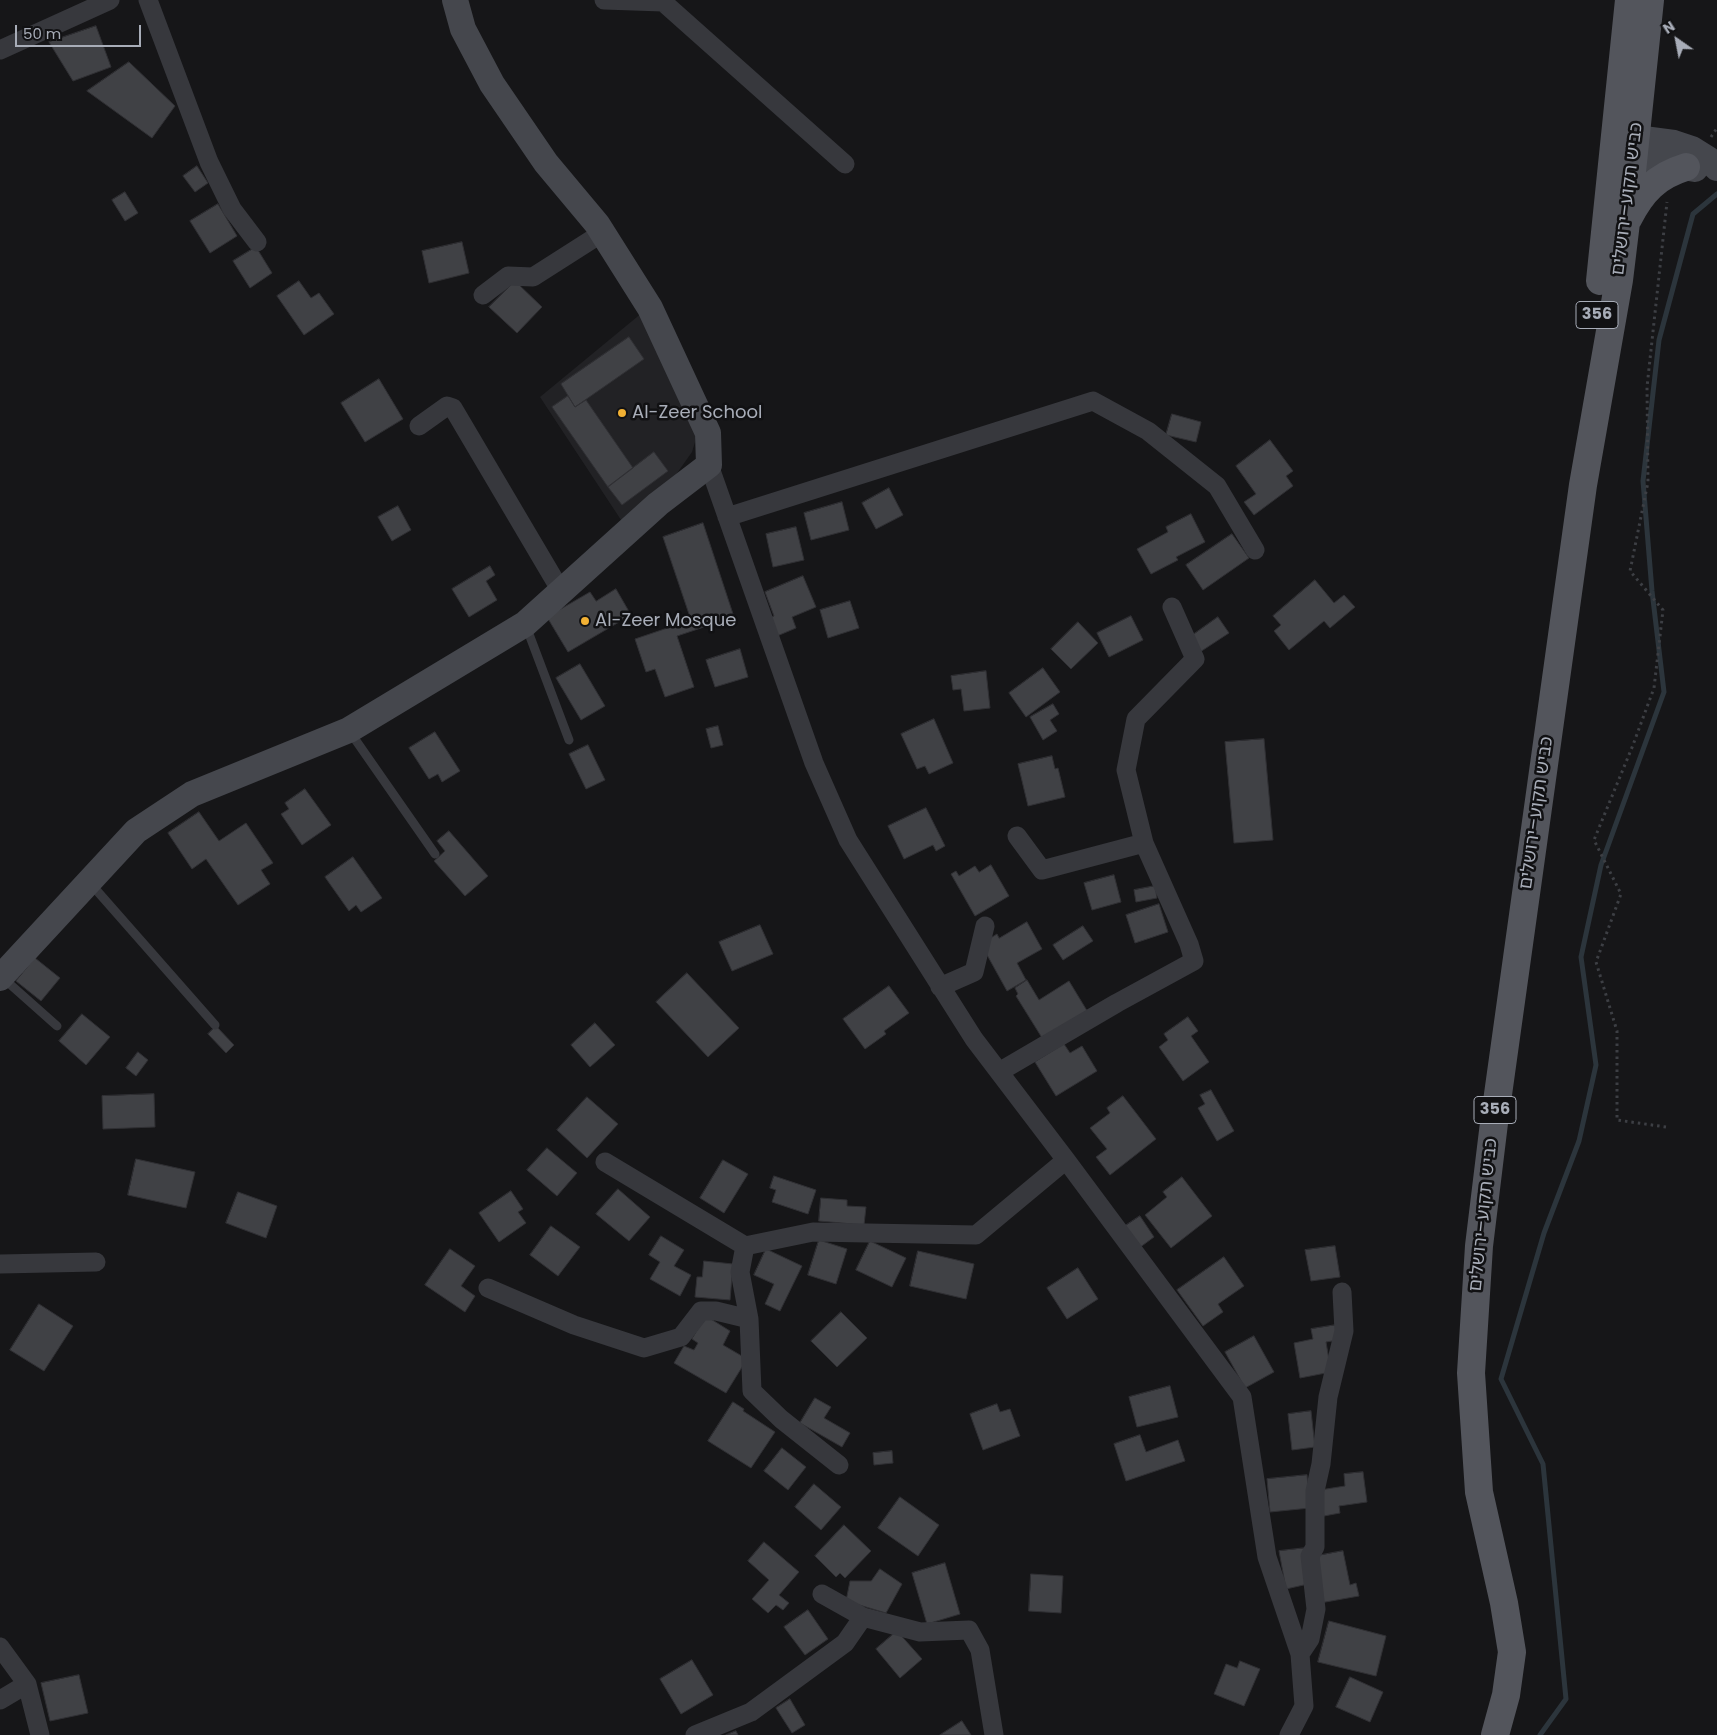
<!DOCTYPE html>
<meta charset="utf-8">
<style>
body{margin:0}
#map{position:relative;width:1717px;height:1735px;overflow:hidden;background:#161618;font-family:Poppins,sans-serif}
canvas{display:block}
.north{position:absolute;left:1652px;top:15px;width:50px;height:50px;-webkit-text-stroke:4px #111113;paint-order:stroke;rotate:327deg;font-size:14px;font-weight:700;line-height:20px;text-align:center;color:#a8adb8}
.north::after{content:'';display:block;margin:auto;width:18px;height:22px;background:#a8adb8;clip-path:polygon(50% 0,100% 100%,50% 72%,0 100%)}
.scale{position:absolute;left:15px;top:25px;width:126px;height:22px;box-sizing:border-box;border:2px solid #a8adb8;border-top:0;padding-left:6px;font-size:15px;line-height:18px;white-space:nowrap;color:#a8adb8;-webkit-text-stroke:4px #111113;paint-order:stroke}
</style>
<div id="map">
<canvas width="1717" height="1735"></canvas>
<div class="north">N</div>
<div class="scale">50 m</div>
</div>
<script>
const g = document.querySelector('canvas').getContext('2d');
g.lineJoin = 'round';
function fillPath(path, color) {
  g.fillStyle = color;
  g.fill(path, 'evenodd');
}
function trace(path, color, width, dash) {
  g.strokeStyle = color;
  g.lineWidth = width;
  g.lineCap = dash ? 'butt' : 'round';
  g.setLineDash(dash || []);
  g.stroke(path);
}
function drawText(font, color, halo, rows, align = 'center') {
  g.font = font + ' Poppins,"Noto Sans Hebrew",sans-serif';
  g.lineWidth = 5;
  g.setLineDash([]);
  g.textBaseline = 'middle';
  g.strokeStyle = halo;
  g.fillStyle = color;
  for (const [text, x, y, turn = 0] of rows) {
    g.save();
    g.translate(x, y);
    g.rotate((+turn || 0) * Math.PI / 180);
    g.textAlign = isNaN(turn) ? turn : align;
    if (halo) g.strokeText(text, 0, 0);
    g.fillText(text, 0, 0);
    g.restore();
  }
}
const built = new Path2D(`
 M643,312l56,117 -7,23 -17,24 -52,47 -83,-126z`);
const stream = new Path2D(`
 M1540,1735l26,-36 -23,-235 -42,-85 43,-146 35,-92 17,-76 -15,-108 20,-92 63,-173 -12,-101 -9,-110 16,-141 34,-126 24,-20`);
const building = new Path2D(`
 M96,26l15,41 -38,14 -24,-39z
 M129,62l46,44 -23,32 -65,-47z
 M197,166l11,17 -13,9 -12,-16z
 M125,192l13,21 -13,8 -13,-21z
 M218,204l19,32 -27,17 -20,-32z
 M462,242l7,31 -40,10 -7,-32z
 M256,247l16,26 -22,15 -17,-27z
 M299,281l12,17 8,-5 15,21 -30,21 -27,-39z
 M515,281l27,26 -25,26 -28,-26z
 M629,337l15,22 -69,48 -14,-23z
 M379,379l24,40 -38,23 -24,-39z
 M568,396l7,11 11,-7 47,68 -25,19 -56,-80z
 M1172,414l29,8 -5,20 -30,-7z
 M1270,440l23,31 -7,5 7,10 -39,29 -10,-13 12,-8 -20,-28z
 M654,452l14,19 -46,34 -14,-18z
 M889,488l14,27 -27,14 -14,-26z
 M842,502l7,28 -38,10 -7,-27z
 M398,506l13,24 -19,11 -14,-24z
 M1191,514l14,28 -29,15 2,3 -27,14 -14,-25 31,-17 -2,-5z
 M703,523l31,94 -57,19 17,51 -29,10 -10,-28 -9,3 -11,-33 56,-19 -28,-83z
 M796,527l8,33 -31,7 -7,-33z
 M1232,534l17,24 -46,32 -17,-25z
 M490,566l5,9 -9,6 11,19 -28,17 -17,-28z
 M803,576l13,31 -24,10 4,11 -19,8 -7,-18 4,-2 -9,-24z
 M1315,580l19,23 10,-8 11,12 -25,21 -6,-7 -35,29 -15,-19 7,-6 -8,-9z
 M616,589l15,26 -63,37 -21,-35 43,-25 6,9z
 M850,601l9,27 -31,10 -8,-28z
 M1131,616l12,24 -34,17 -12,-24z
 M1218,617l11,16 -29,19 -10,-15z
 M1078,622l20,21 -27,26 -20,-20z
 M740,649l8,28 -33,10 -9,-27z
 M580,664l25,42 -24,14 -25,-42z
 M1043,668l17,24 -34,25 -17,-24z
 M986,671l4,37 -26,3 -3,-22 -8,1 -2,-14z
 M1053,704l6,10 -9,6 7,11 -14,9 -13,-23z
 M934,719l19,44 -24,11 -4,-8 -8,3 -16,-35z
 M718,726l5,19 -12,3 -5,-19z
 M435,732l25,39 -18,11 -4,-8 -9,5 -20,-31z
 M1264,739l9,101 -39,3 -9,-101z
 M588,745l17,35 -19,9 -17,-35z
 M1052,756l3,13 3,-1 7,29 -37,9 -10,-42z
 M305,789l26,36 -29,20 -21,-31 8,-5 -4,-6z
 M926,808l19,38 -9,5 -3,-6 -29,14 -16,-33z
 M199,812l20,29 27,-18 27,40 -12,7 9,14 -32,21 -32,-46 -14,10 -24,-36z
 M449,831l39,45 -23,20 -31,-35 11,-10 -8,-10z
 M353,857l29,41 -21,14 -5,-7 -7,6 -24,-34z
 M991,865l18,31 -34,20 -24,-42 5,-3 3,5 16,-10 4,6z
 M1114,875l7,27 -29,8 -8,-27z
 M1155,886l2,12 -21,4 -2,-12z
 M1159,904l9,28 -33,11 -9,-28z
 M1027,922l15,27 -25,14 9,17 -19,11 -26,-47 16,-10 2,4z
 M760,925l13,29 -41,17 -13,-29z
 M1083,926l10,15 -30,19 -10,-15z
 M35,958l25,20 -19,23 -25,-20z
 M687,973l52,55 -31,29 -52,-55z
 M1027,980l12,20 30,-19 20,33 -45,27 -28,-45 2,-2 -3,-6z
 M889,986l20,27 -25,18 2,3 -21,15 -22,-30z
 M82,1014l28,23 -24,28 -27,-24z
 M1188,1017l10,14 -7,5 18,26 -26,19 -24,-34 9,-7 -4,-6z
 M595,1023l20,22 -25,22 -19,-22z
 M216,1026l18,19 -8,8 -18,-19z
 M1064,1044l6,9 12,-7 15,25 -41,25 -21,-34z
 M138,1052l10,8 -12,16 -10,-8z
 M1211,1090l23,41 -17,10 -19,-33 7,-4 -5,-9z
 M154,1094l1,33 -52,2 -1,-33z
 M1123,1096l33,43 -46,36 -14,-18 11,-8 -17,-21 20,-15 -3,-5z
 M587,1097l31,27 -31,34 -30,-28z
 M547,1148l30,25 -20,23 -30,-26z
 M136,1159l59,13 -9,36 -58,-13z
 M723,1160l25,14 -24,39 -24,-15z
 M774,1176l42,14 -8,24 -36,-12 4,-12 -6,-2z
 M1182,1177l30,39 -41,32 -26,-33 22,-18 -4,-5z
 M618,1189l32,28 -21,24 -33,-27z
 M511,1191l12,18 -5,3 8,11 -27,19 -20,-29z
 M238,1192l39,14 -11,32 -40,-15z
 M821,1198l26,2v6l19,1 -2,18 -45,-4z
 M1140,1216l14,21 -15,11 -14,-22z
 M551,1226l29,21 -22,29 -28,-21z
 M661,1236l23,14 -10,16 17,9 -11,21 -30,-17 10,-17 -11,-7z
 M819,1240l28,9 -11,35 -28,-9z
 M870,1241l36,17 -14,29 -36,-17z
 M1335,1246l5,31 -29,4 -6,-31z
 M450,1249l25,17 -14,20 14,10 -10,16 -40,-27z
 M766,1249l36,17 -22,45 -15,-7 9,-20 -20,-9z
 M918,1251l56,13 -8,35 -56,-13z
 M1224,1257l20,29 -26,18 5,8 -20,14 -26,-36z
 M704,1261l29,3 -3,36 -35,-3 2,-20h5z
 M1078,1268l20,31 -31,20 -20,-31z
 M39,1304l34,22 -29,45 -34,-21z
 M841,1312l26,26 -30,29 -26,-26z
 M706,1316l24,15 -7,14 24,14 -21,34 -52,-30 10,-17 10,4 4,-7 -6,-4z
 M1336,1325l2,15 -12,2 5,30 -31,6 -6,-35 19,-4 -2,-10z
 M1254,1336l20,36 -29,16 -20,-36z
 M1170,1386l8,31 -41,10 -8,-30z
 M815,1398l16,9 -7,11 26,15 -8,14 -42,-24z
 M733,1402l11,7 -1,2 32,21 -24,36 -43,-27z
 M997,1404l3,8 10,-3 10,27 -37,14 -13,-36z
 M1311,1411l4,36 -23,3 -4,-36z
 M1140,1435l6,17 32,-12 7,21 -59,20 -12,-37z
 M782,1448l24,19 -18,23 -24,-19z
 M892,1451l1,12 -19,2 -1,-12z
 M1363,1472l4,30 -28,4 1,7 -16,3 -4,-26 25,-4 -1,-12z
 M1307,1475l3,33 -40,4 -3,-33z
 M814,1484l27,23 -20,23 -26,-23z
 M900,1497l39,28 -21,31 -40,-28z
 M844,1525l27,26 -26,27 -5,-5 -4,4 -21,-21z
 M764,1542l35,30 -20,23 10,8 -6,7 -7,-5 -8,8 -16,-14 17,-19 -21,-19z
 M1306,1548l2,36 -22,5 -7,-38z
 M1343,1551l7,34 6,-2 3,13 -39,7 -9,-46z
 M945,1563l15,51 -33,10 -15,-51z
 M880,1569l22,15 -16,29 -40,-12 4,-20h21z
 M1031,1574l32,2 -2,37 -32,-2z
 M808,1610l20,29 -23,16 -21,-28z
 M1329,1621l57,15 -10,40 -58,-14z
 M897,1631l25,28 -22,19 -24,-29z
 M692,1660l21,35 -32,19 -21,-35z
 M1240,1661l20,8 -16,37 -30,-12 12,-30 11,4z
 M79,1675l9,38 -38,8 -9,-38z
 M1350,1677l33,15 -13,30 -34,-15z
 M790,1699l15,26 -13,8 -16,-25z
 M962,1721l9,14h-31z
 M736,1731l2,4h-12z`);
const path = new Path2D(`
 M1711,137l6,-9
 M1666,1127l-49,-7v-89l-21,-69 25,-68 -27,-54 39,-95 21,-57 9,-78 -33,-39 18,-89 -1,-95 20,-185`);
const lane = new Path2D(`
 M526,626l43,114
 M350,732l85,122
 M91,884l124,141
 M3,978l54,48`);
const street = new Path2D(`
 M148,0l61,162 23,47 25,33
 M604,0l59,2 182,162
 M0,50l110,-50
 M483,295l25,-19 25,1 69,-44
 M419,426l28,-20 6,2 108,183
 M709,465l105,298 34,77 126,199 92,121 176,237 25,160 33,97 4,52 -15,29
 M727,517l366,-116 55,30 69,55 38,64
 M1017,836l25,34 102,-27
 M940,987l34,-15 11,-46
 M999,1072l118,-69 77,-42 -5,-17 -45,-101 -18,-73 10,-51 59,-60 -23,-52
 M605,1162l140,84 68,-14 163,3 90,-75
 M745,1246l-5,26 9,47 3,72 29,28 58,46
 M0,1264l96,-2
 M488,1288l86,37 70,23 37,-11 20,-26h15l33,8
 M822,1594l41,23 57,15 49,-2 11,20 14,85
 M0,1647l27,37 13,51
 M1300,1654l10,-15 6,-30 -6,-53 5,-9v-56l6,-27 7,-67 16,-66 -2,-39
 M0,1700l27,-16
 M695,1735l56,-23 94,-69 18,-26`);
const secondary = new Path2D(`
 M1614,146l22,-8 38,5 18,6 16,10 9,9
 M1616,148l17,11 62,10
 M0,978l136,-147 56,-37 157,-64 176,-106 133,-120 51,-39 -1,-32 -58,-125 -53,-84 -51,-61 -54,-79 -29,-55 -8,-29`);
const primary = new Path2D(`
 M1628,219c14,-28 29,-43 58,-52
 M1600,281l29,-281
 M1495,1735l11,-40 6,-43 -8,-49 -25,-111 -8,-119 8,-127 15,-123 89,-638 36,-205 12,-99 19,-181`);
const markers = [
 [622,413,5,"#f2b134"],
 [585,621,5,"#f2b134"]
];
const shields = [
 [1597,315,42],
 [1495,1110,42]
];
const shieldNames = [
 ["356",1597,315],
 ["356",1495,1110]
];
const streetNames = [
 ["כביש תקוע–ירושלים",1628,199,-83],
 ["כביש תקוע–ירושלים",1537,813,-82],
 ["כביש תקוע–ירושלים",1484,1215,-84]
];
const poiNames = [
 ["Al-Zeer School",632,413],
 ["Al-Zeer Mosque",595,621]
];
fillPath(built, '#222225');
trace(stream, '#2c353c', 5);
fillPath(building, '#404145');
trace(building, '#303034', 1);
trace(path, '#3d3f44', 3, [2.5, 4]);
trace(lane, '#37383d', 9);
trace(street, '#37383d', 19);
trace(secondary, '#45474d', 26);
trace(primary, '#53555c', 28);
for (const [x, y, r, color] of markers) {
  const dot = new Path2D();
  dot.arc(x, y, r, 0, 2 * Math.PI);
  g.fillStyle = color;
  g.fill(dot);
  trace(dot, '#111113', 2);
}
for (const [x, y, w] of shields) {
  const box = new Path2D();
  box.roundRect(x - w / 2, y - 13.5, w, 27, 4);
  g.fillStyle = '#111113';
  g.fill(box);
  trace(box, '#a8adb8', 1);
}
drawText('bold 16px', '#a8adb8', null, shieldNames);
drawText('18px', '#a8adb8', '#111113', streetNames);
drawText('18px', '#a8adb8', '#111113', poiNames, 'left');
</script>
